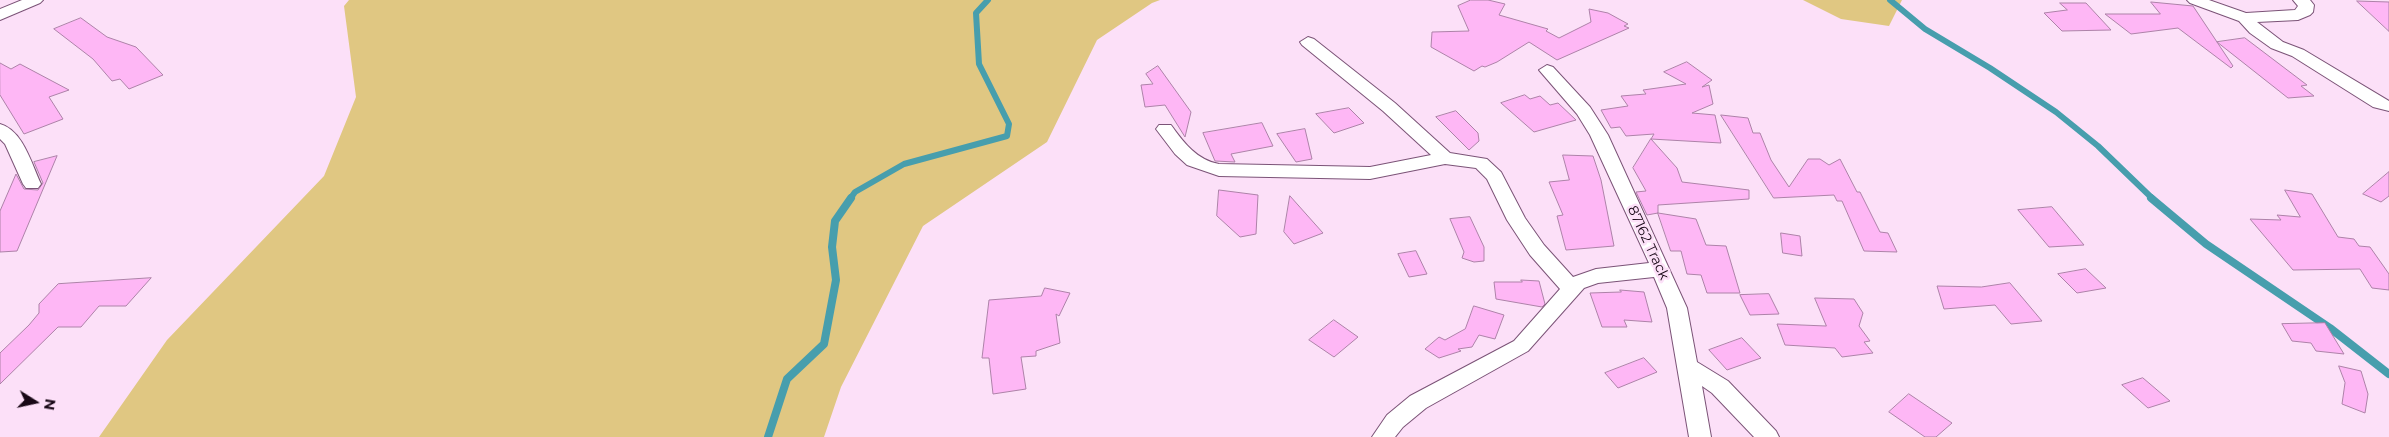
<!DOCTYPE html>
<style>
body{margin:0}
#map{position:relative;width:2389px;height:437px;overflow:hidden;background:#fce0f8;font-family:Montserrat,sans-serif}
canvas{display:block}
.north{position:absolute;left:10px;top:377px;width:50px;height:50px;-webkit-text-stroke:4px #fce0f8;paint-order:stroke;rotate:100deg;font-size:14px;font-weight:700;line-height:20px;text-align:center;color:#180816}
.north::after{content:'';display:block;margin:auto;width:18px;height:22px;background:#180816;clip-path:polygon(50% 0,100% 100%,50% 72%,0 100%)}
</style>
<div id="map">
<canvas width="2389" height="437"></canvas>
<div class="north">N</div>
</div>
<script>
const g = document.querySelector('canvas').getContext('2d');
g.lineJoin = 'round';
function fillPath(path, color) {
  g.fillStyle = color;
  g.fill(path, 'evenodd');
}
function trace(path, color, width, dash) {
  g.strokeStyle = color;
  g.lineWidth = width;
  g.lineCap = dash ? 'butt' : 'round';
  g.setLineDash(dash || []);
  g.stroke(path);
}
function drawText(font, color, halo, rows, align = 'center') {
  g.font = font + ' Montserrat,sans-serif';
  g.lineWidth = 5;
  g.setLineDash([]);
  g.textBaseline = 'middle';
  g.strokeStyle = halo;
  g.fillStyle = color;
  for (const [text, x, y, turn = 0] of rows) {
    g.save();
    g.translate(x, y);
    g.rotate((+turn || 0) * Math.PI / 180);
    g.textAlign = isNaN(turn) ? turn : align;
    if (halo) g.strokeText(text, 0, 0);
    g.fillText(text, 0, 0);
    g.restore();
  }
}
const green = new Path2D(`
 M349,0h811l-8,3 -55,37 -50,102 -124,84 -82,161 -17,50h-725l68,-97 157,-164 32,-79 -12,-91z
 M1803,0h99l-13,26 -48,-7z`);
const streamFar1 = new Path2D(`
 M1890,0l35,29 65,39 66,44 42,34 55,53
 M850,199l5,-7 49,-28 103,-28 2,-12 -30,-60 -3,-51 12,-13`);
const stream = new Path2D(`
 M2151,198l55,46 124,84 59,46
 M768,437l19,-58 37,-35 12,-64 -4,-33 3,-26 16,-23`);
const building = new Path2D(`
 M1471,0h17l17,4 -6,11 49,14 -2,2 13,7 32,-16 -2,-13 19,4 20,11 -4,2 5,2 -72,32 -28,-18 -32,20 -12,5 -3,-1 -8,5 -43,-24 1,-15 37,-1 -11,-25z
 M2357,1l32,1v29z
 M2151,2l42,4 40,60 -2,2 -53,-40 -47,6 -26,-20h55z
 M2060,3h26l25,27 -49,1 -18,-18 23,-3z
 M81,18l26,19 29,10 27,28 -34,14 -9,-10 -8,2 -19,-22 -39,-30z
 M2245,38l62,47 -6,1 13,10 -26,2 -71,-56z
 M1687,62l25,18 -10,7 7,-2 4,19 -21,9 23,2 6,28 -70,-4 3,-5 -28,2 -6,-9 -9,1 -10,-18 27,-4 -7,-10 25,-2 -3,-4 43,-6 -22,-12z
 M0,63l11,6 9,-5 49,26 -20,7 14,22 -39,15 -24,-39z
 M1158,66l33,46 -6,25 -20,-32 -20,2 -4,-22 12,-1 -7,-10z
 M1525,95l5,4 10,-3 10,9 8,-2 18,17 -42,12 -33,-29z
 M1349,108l15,15 -30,10 -18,-19z
 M1456,111l22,22 1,8 -10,9 -33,-33z
 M1721,115l27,3 5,15h7l11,27 18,27 19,-28h12l9,6 11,-6 17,33h3l20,40 8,1 9,19 -33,-1 -22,-50h-5l-3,-6 -60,3z
 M1262,123l11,23 -42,8 4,8 -20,-1 -12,-28z
 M1305,129l7,30 -16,3 -19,-28z
 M1651,139l26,29 5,14 67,8v9l-91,6v8l-11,2 -11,-23 10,-1 -13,-23z
 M1563,155l30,1 8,24 13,66 -48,4 -9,-34 6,-1 -14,-33 20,-2z
 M57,156l-40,95 -17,1v-41l16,-37 8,15 14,1 5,-7 -9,-21z
 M2389,172v24l-8,6 -18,-8z
 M1219,190l39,5 -2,39 -16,3 -23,-21z
 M2285,190l27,4 26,43 16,2 5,7 11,1 19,27v16l-17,-2 -12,-19 -67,1 -43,-51 31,1 -4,-5 23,2z
 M1290,196l33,37 -29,11 -10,-12z
 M2052,207l32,38 -35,2 -31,-37z
 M1658,213l38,6 10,26 20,1 14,47h-33l-6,-18 -14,-1 -6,-23h-10z
 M1470,217l14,30v14l-10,1 -12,-4 2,-6 -14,-33z
 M1781,233l19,3 2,20 -19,-3z
 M1416,251l11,23 -18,3 -11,-23z
 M2086,269l20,19 -29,5 -19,-19z
 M151,278l-25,28h-27l-18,21h-23l-58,57v-31l29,-28 10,-12v-9l19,-20z
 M1521,280l18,1 6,23 -3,3 -46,-8 -2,-17h28z
 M2010,283l32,38 -31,3 -16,-19 -51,4 -7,-23 44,1z
 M1045,288l25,5 -11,23 -3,-2 4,29 -24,8v5l-15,1 5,32 -33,5 -4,-36h-7l7,-58 52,-4z
 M1620,290l24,2 8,30 -28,-2 3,7h-25l-12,-34 31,-1z
 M1769,294l10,20 -29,1 -10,-20z
 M1815,298l39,1 9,14 -4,13 11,15 -6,1 9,11 -31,4 -7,-9 -50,-3 -8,-21 49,2z
 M1474,306l30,9 -9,24 -16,-4 -7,12 -14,2 3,2 -22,7 -14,-9 14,-12 6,3 20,-11z
 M1334,320l24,17 -24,20 -25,-17z
 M2325,323l19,31 -28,-3 -5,-8 -19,-2 -10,-17z
 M1742,338l19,20 -34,12 -18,-20z
 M1644,358l13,14 -39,16 -13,-15z
 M2339,366l22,5 7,23 -3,19 -23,-9 3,-21z
 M2143,378l27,23 -22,7 -26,-23z
 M1909,394l43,29 -16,14h-11l-36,-25z`);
const street = new Path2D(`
 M22,0h21l-3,3 -40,17v-11z
 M2187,0h22l37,13 49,-3 3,-4 -5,-6h17l4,5 -1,7 -3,3 -12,5 -41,2 26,20 21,8 85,51v10l-16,-4 -81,-51 -21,-8 -21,-15 -11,-12 -49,-18z
 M1308,37l6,2 81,64 55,50 37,6 14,13 24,46 19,27 29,32 23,-8 53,-6 -59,-128 -13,-21 -38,-44 8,-5 6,2 37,40 18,28 79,173 10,54 31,19 48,50 3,6h-25l-42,-44 -10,-7 9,51h-22l-22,-129 -13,-31 -56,6 -14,5 -56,63 -102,57 -23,19 -8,10h-23l15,-22 23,-19 104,-55 46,-52 -30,-34 -23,-35 -20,-41 -11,-11 -31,-4 -75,15 -151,-3 -32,-11 -12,-11 -19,-25 3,-4h12c13,18 26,35 48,39l151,3 61,-12 -48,-44 -81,-66 -2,-3z
 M0,124c23,6 32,41 41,60l-3,4h-12l-3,-4 -18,-40 -5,-5z`);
const streetNames = [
 ["87162 Track",1648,243,65]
];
fillPath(green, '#e0c782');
trace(streamFar1, '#479ead', 6);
trace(stream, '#479ead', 8);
fillPath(building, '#feb7f5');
trace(building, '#ad82a8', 1);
trace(street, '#7b5377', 2);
fillPath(street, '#fff');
drawText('14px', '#180816', '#fce0f8', streetNames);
</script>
